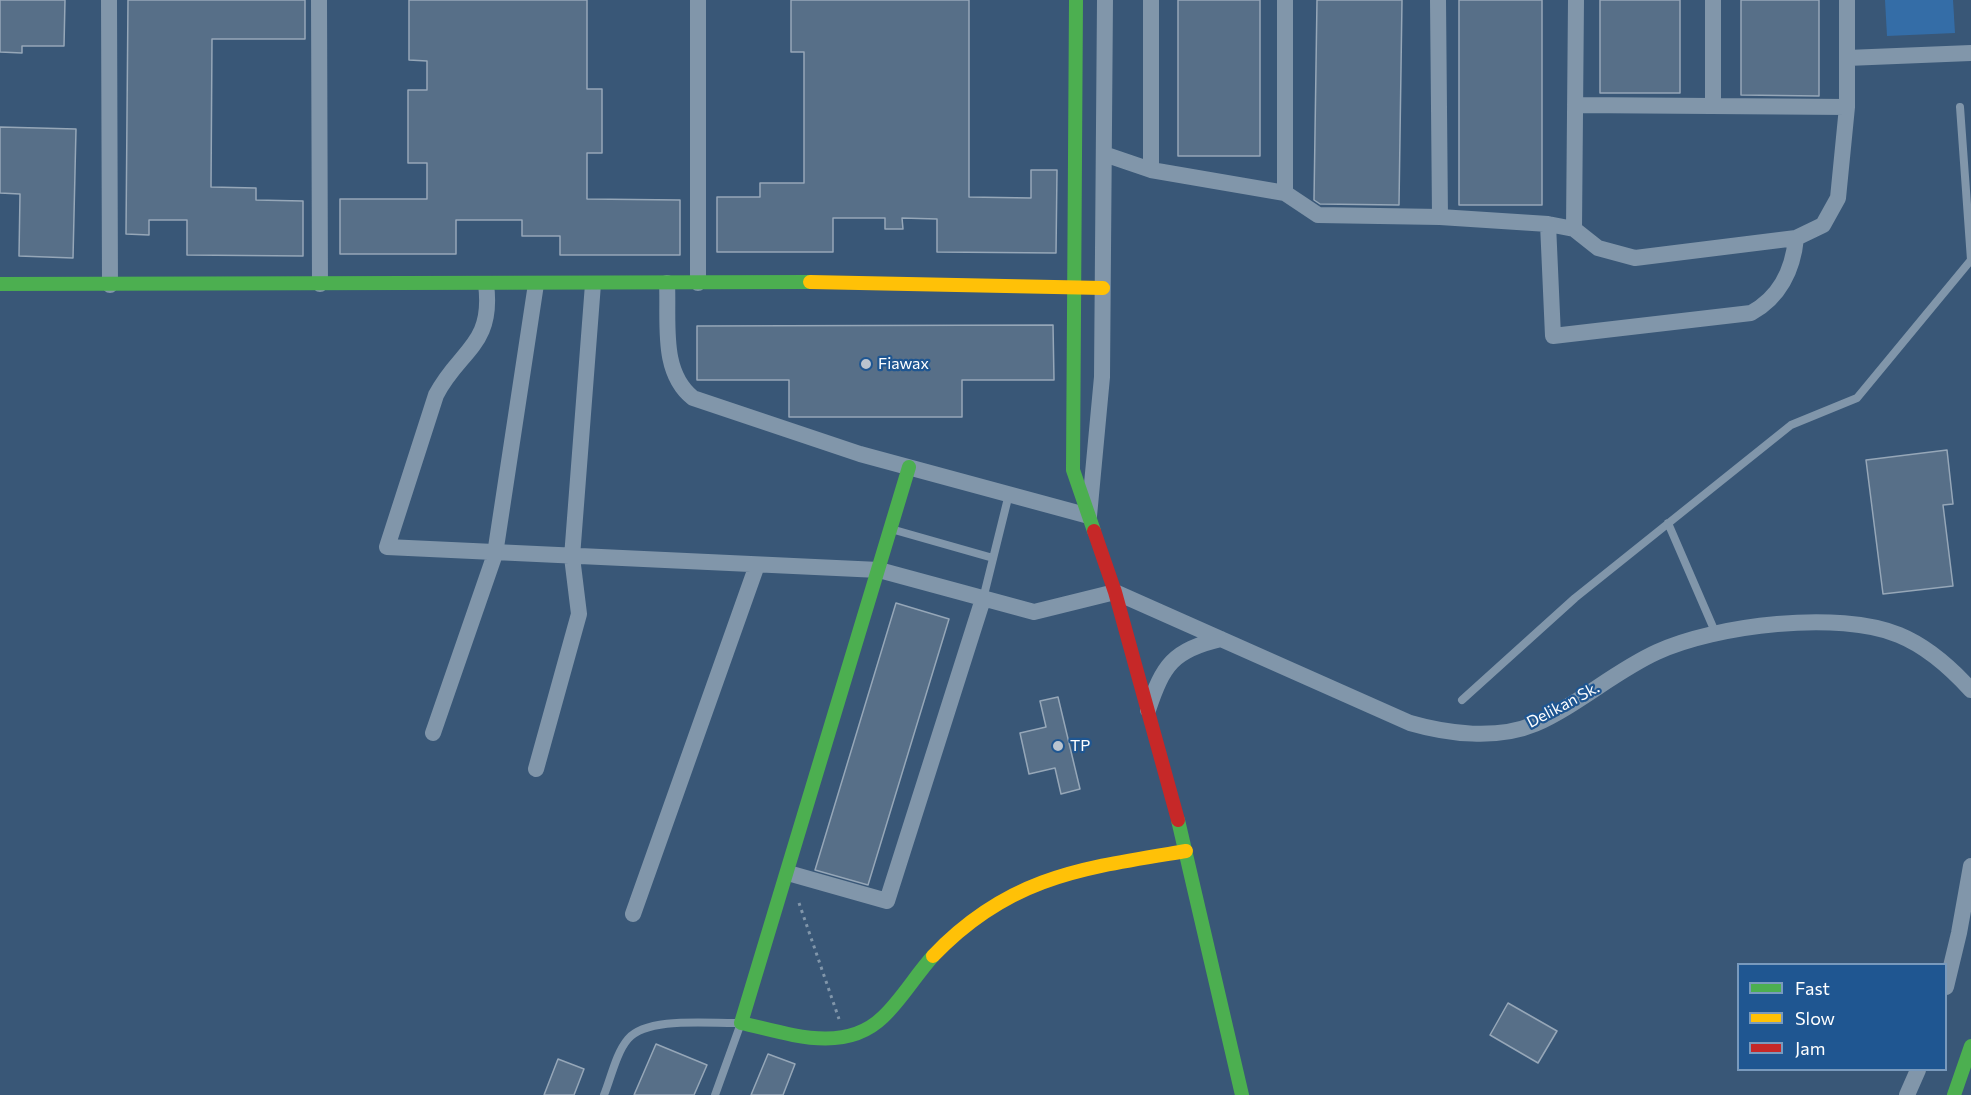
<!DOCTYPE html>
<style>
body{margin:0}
#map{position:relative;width:1971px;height:1095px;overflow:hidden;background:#395777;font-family:Commissioner,sans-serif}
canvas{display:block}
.legend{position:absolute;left:1737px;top:963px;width:210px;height:108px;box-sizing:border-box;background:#1f5691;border:2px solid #799abd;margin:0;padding:8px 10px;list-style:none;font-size:18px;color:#fff}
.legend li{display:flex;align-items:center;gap:12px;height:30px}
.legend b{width:30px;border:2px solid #799abd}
</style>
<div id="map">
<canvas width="1971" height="1095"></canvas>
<ul class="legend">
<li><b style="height:8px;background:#4caf50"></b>Fast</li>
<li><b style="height:8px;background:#ffc107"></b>Slow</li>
<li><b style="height:8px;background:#c62828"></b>Jam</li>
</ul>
</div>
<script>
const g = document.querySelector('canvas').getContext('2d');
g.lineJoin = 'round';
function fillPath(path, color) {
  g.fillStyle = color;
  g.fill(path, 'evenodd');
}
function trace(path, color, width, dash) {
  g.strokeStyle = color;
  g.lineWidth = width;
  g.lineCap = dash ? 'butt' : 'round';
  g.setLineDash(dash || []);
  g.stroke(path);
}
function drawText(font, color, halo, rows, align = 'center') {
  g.font = font + ' Commissioner,sans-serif';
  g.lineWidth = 4.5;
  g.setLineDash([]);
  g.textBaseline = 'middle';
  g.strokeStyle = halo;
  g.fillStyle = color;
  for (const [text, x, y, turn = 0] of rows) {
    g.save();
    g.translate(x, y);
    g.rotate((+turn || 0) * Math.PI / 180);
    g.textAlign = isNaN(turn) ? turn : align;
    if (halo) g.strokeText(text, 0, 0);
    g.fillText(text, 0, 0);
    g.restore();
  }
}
const green = new Path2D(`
 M1885,0h68l2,33 -68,3z`);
const building = new Path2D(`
 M0,0h65l-1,46h-42v7l-22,-1z
 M128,0h177v39h-93l-1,148 45,1v12l47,1v55l-116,-1v-35h-38v15l-23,-1z
 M409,0h178v89h15v64h-15v46l93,1v55h-120v-19h-38v-16h-66v34h-116v-55h87v-36h-19v-73h19v-29l-18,-1z
 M791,0h178v197l62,1v-28h26l-1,83 -119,-1v-33l-35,-1 1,11h-18v-11h-52v34h-116v-55h43v-14h44v-131h-13z
 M1178,0h82v156h-82z
 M1317,0h85l-3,205 -79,-1 -6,-4z
 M1459,0h83v205h-83z
 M1600,0h80v93h-80z
 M1741,0h78v96l-78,-1z
 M0,127l76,2 -3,129 -54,-2 1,-62 -20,-1z
 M1053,325l1,55h-92v37h-173v-37h-92v-54z
 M1947,450l6,54 -10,1 10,81 -70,8 -17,-134z
 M896,603l53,16 -81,266 -53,-15z
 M1058,697l22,92 -19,5 -6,-26 -26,6 -9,-41 26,-6 -6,-26z
 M1508,1003l49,28 -19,32 -48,-28z
 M656,1044l51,21 -13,30h-60z
 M768,1054l27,10 -12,31h-32z
 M558,1059l26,10 -10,26h-30z`);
const path = new Path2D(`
 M799,903l40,116`);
const lane = new Path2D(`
 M1668,523l48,111
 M891,529l102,29
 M983,599l26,-105
 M1462,700l113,-102 216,-173 66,-27 114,-138 -11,-153
 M604,1095c7,-17 12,-42 24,-56 20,-23 83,-15 113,-16l-26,72`);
const street = new Path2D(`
 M109,0l1,285
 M319,0l1,284
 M698,0v283
 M1438,0l2,217
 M1847,58l124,-5
 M1575,105l272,2
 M1713,106v-106
 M1104,154l47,16v-170
 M1151,170l134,23 33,22 122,2 108,7 26,5 24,19 37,10 161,-20 27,-13 15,-27 9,-91v-107
 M1285,193v-193
 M1548,224l5,112 198,-23c28,-15 42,-43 45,-75
 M1574,229l2,-229
 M667,283c2,39 -7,89 26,115l167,56 229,62 13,-139 3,-377
 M486,284c8,62 -27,66 -50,111l-49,152 492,23 155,42 81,-20 295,131c38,11 87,17 125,1 43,-19 80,-53 122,-72 58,-27 182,-42 242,-17 27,11 52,33 72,55
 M1148,710c15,-45 25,-60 73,-71
 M433,733l62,-179 41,-270
 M536,769l43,-155 -7,-57 21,-273
 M788,873l99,28 96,-302
 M633,914l124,-349
 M1946,987l13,-54 12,-67
 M1907,1095l11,-25`);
const fast = new Path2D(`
 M1076,0l-3,470 21,61
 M0,284l810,-2
 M909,467l-168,556c46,10 103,32 142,-6 19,-18 32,-41 50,-61
 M1178,820l64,275
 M1954,1095l17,-49`);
const slow = new Path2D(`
 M810,282l293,6
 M933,956c76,-80 150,-88 253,-105`);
const jam = new Path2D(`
 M1094,531l21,61 63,228`);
const markers = [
 [866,364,6,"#bac4cf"],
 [1058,746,6,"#bac4cf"]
];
const poiNames = [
 ["Fiawax",878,364],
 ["TP",1070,746]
];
const streetNames = [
 ["Delikan Sk.",1563,705,-28]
];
fillPath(green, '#346da7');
fillPath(building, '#576f88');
trace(building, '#96a7b8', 1.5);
trace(path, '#8196aa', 3, [3, 4.5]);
trace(lane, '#8196aa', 8);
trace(street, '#8196aa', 16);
trace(fast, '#4caf50', 14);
trace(slow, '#ffc107', 14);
trace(jam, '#c62828', 14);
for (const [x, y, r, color] of markers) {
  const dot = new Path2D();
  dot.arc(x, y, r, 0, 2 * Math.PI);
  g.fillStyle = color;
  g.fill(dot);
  trace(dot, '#1f5691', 2);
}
drawText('16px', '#fff', '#1f5691', poiNames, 'left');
drawText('16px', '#fff', '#1f5691', streetNames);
</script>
